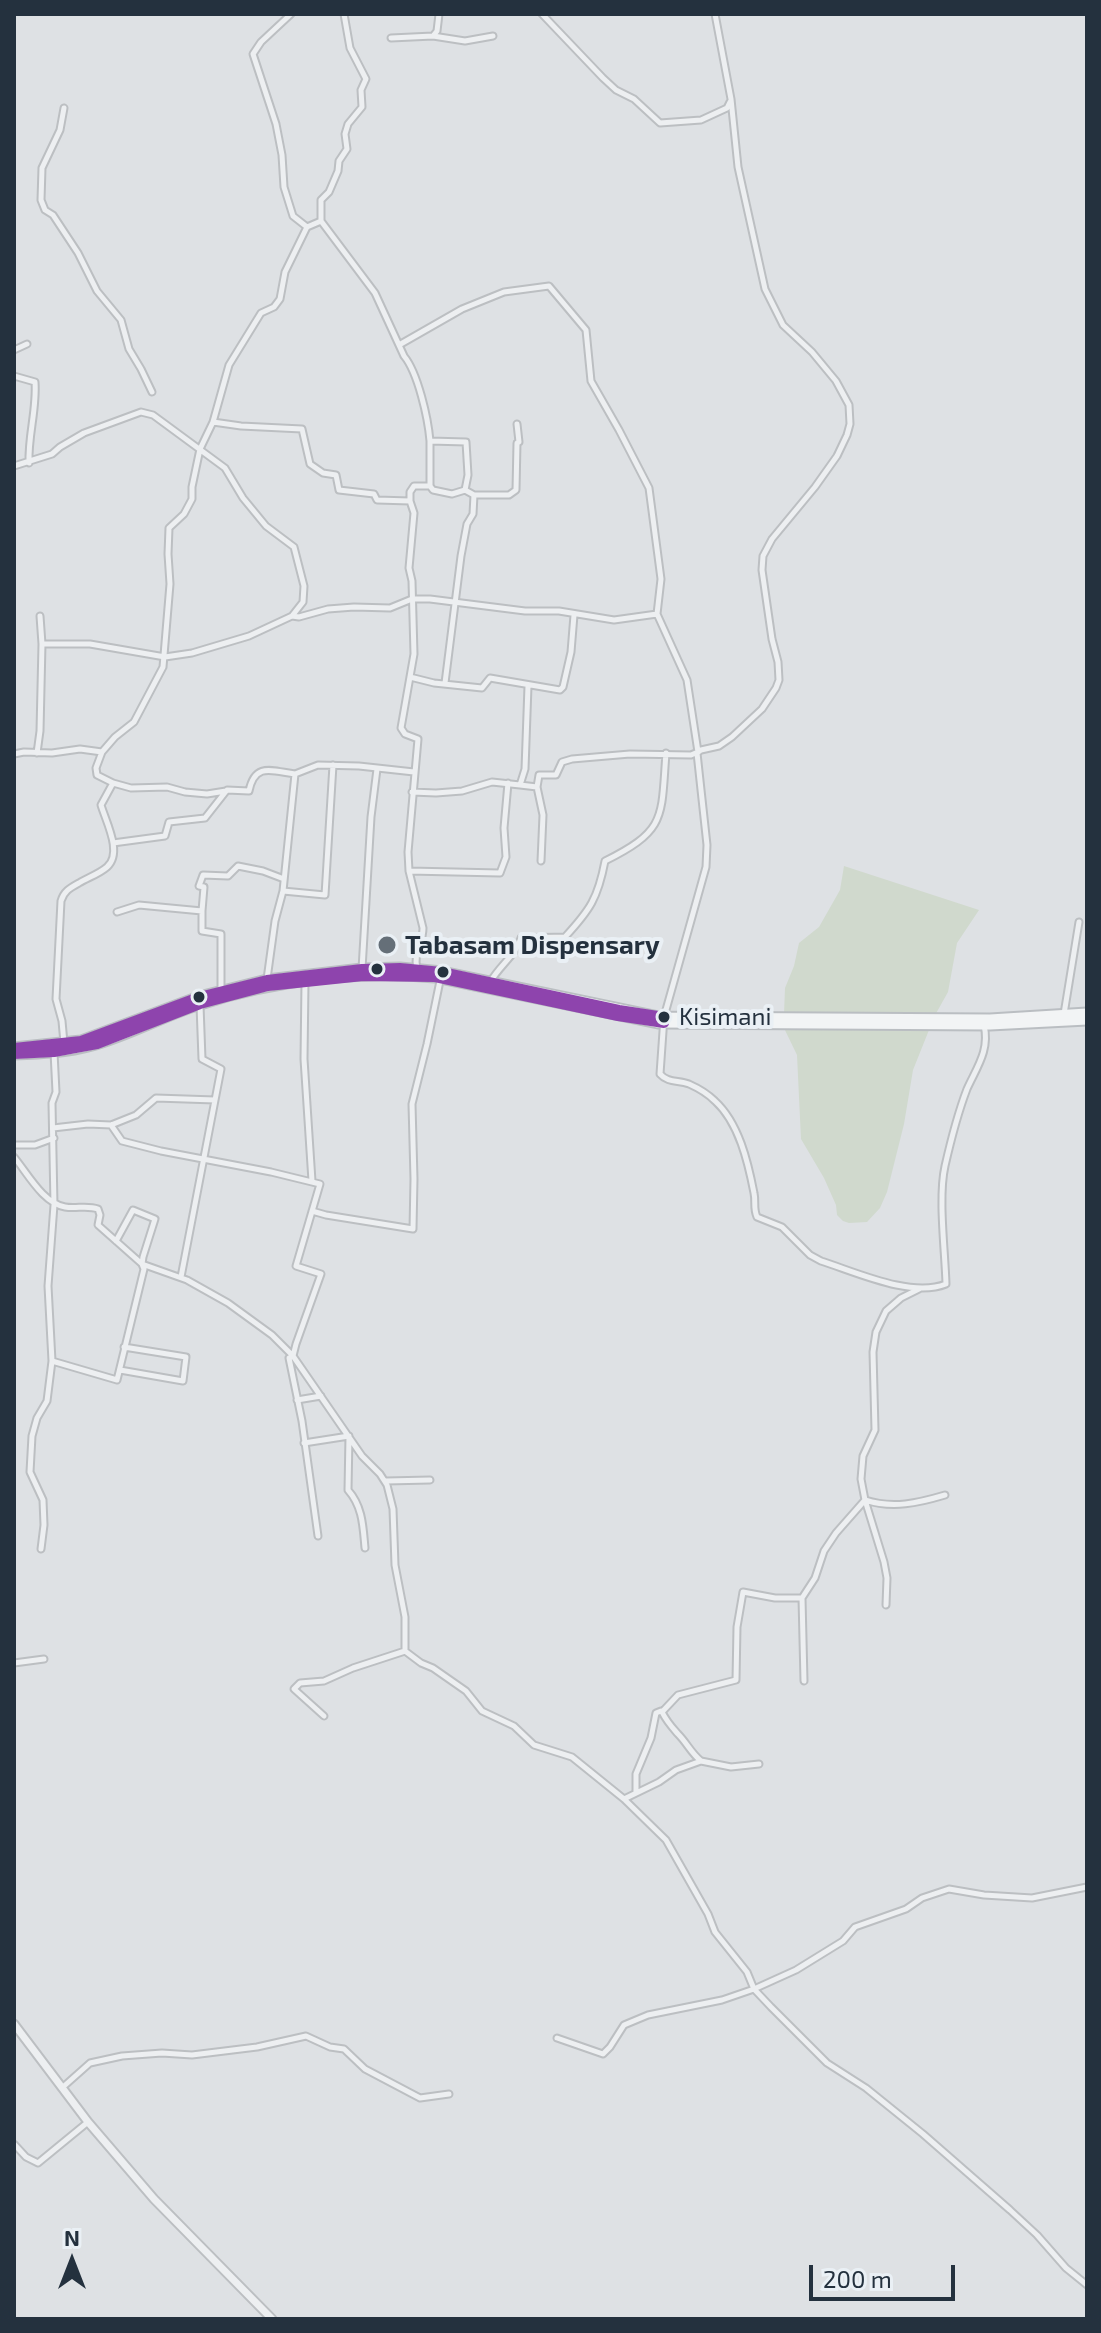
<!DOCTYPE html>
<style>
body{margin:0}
#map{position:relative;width:1101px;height:2333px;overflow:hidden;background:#dee1e4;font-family:"Exo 2",sans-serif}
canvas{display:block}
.frame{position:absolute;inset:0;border:16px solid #24313e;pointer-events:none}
.north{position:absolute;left:32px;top:2221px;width:80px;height:80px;-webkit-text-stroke:6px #eaf0f5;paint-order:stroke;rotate:0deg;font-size:22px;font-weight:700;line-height:32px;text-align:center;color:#24313e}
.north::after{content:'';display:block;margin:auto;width:28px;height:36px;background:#24313e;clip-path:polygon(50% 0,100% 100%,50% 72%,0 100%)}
.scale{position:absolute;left:809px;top:2265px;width:146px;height:36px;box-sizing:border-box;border:4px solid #24313e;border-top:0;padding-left:10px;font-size:24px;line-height:28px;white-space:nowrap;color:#24313e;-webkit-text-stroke:6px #eaf0f5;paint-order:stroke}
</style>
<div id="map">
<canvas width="1101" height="2333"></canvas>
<div class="frame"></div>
<div class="north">N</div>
<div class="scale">200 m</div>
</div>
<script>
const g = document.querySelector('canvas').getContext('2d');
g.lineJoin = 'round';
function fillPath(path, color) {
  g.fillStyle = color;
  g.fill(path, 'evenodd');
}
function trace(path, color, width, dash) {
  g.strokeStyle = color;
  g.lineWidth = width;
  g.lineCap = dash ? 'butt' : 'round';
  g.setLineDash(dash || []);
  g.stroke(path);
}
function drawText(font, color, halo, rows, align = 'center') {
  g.font = font + ' "Exo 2",sans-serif';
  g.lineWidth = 8;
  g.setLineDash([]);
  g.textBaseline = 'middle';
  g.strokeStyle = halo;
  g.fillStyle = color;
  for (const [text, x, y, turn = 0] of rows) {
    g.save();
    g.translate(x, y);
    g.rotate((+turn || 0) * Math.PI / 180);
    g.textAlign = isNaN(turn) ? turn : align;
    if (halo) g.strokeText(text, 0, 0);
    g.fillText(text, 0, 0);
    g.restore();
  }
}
const green = new Path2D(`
 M844,866l135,44 -22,33 -9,49 -14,25 -150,-3 1,-26 9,-22 5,-23 20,-16 21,-37z
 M783,1026l146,4 -16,40 -9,54 -17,68 -7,16 -13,14 -18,1 -6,-2 -6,-6 -1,-10 -12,-27 -23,-39 -4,-84z`);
const minor = new Path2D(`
 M291,14l-30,28 -8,12 23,70 6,31 2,32 9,29 14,11 14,-6 54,72 29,63c14,17 24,62 26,85
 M542,14l61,64 13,12 18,9 26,24 41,-3 26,-12 3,-6
 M715,14l16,85 7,68 27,122 18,36 29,27 24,29 13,24 1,19 -3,11 -10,21 -22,31 -43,52 -9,17 -1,14 10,69 6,23 1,18 -3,8 -14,21 -30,28 -13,9 -18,4 -4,3 10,92 -1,22 -42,150 -4,57c8,9 18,6 29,10 9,4 19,10 26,17 24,22 33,61 39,92 2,9 -1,15 3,24l25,10 28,28 11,6c35,11 90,37 125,23 -1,-34 -8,-87 -1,-118 5,-22 14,-56 22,-77 10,-22 23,-39 17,-64
 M433,36l32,5 28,-5
 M391,38l42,-2 4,-5 2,-17
 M64,108l-4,22 -18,38 -1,32 4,10 8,5 25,38 19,38 24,29 8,29 12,20 11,23
 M321,221v-21l8,-8 9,-21 1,-10 8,-12 -2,-15 3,-10 14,-17 -1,-17 5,-11 -16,-31 -6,-34
 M399,345l63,-36 42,-17 45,-6 37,44 5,51 28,49 30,58 12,91 -4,35
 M14,350l13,-6
 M14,376l21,6c2,27 -7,53 -6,81
 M213,422l16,-57 32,-52 13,-6 6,-8 5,-27 22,-45
 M14,466l38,-12 8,-7 24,-14 57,-21 12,3 72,53 18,30 23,28 28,21 10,39 -1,16 -11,14
 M430,486l3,4 19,4 13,-4
 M474,495h35l7,-5 1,-47 2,-1 -2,-18
 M40,616l2,28
 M410,677l24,6 48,5 8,-10 70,12 3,-3 8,-35 3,-37
 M37,753l3,-22 2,-87h48l75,13 27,-4 57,-17 43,-20 7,1 29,-8 26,-2 36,1 22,-9h18l95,12h34l55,9 43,-6 30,66 11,72 -7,3 -61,-1 -58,5 -10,3 -6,13h-17l-2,12 -17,-2
 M14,754l10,-2 28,1 28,-4 22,3
 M113,783l18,5 36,-1 18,5 22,2 19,-3
 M537,787l6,28 -2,46
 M412,792l24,1 26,-2 30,-9 28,3 5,-16 3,-83
 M113,843l52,-7 4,-14 36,-4 22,-28 22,1c6,-29 23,-20 46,-17
 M409,871l91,2 6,-16 -2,-29 4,-45
 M283,891l42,4 8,-130
 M202,911v20l19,3v56
 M117,912l22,-7 63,6 2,-24 -5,-1 4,-11 25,1 10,-10 25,5 21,8
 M362,969l9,-152 6,-48
 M417,969c-4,-20 6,-24 6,-41l-14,-57 -1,-19 10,-113 -13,-5 -4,-6 13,-74 -2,-73 -3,-13 5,-55 -4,-12v-9l4,-6h16v-45l36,1 2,33 -3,15 9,5 -1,19 -6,10 -6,32 -16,127
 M267,979l8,-58 8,-30 12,-117 23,-9 41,1 55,6
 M491,981c9,-16 25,-26 30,-43l44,-1c25,-27 33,-39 40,-76 62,-31 56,-43 61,-108
 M305,982l-1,77 8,122
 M1064,1014l15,-92
 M64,1043l-2,-22 -6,-22 5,-98c3,-10 9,-13 18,-18 8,-5 20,-9 28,-16 16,-14 -1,-45 -6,-62l12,-22 -16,-8 -1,-7 6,-16 13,-15 19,-15 29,-55 7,-83 -2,-30 1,-26 15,-14 8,-15v-12l8,-38 13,-27 28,4 61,3 8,35 13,9 13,2 3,15 35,4 3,6 33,1
 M111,1125l11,16 39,10 110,21 49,12 -24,82 25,8 -25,70 -3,12 -4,2 13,63 16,115
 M53,1128l35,-4 23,1 25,-10 20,-17 59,2
 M14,1145h21l19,-7
 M14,1157c14,17 29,46 51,50 11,2 22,-2 33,2l2,6 -2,10 44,39 45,16 41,23 44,32 21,21 69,100 18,18 7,11 6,24 2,56 10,52v34l16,12 12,5 33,23 16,20 32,15 20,19 38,12 52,42 42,41 42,74 7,18 32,40 7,17 17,18 56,56 39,25 57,46 87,76 27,25 29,33 21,17
 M312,1211l14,4 87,14 1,-50 -2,-75 15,-60 14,-68
 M181,1277l40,-208 -19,-10 -2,-54
 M52,1361l65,19 27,-111 -2,-5 1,-7 12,-38 -22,-9 -17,31
 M120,1370l63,11 3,-24 -62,-10
 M297,1400l24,-4
 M304,1443l45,-7 -1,54c15,17 15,37 17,58
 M386,1481l44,-1
 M41,1549l3,-24 -1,-25 -13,-28 2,-36 5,-18 10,-17 5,-40 -4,-75 6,-81 -2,-102 4,-11 -2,-40
 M802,1598l2,83
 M886,1605l1,-27 -3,-16 -19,-62 -4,-21 2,-23 12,-26 -2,-78 3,-20 10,-21 15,-13 18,-9
 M14,1663l30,-4
 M324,1716l-30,-27 6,-6 24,-2 29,-13 52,-17
 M701,1761c-10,-8 -14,-18 -23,-27 -7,-8 -11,-12 -16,-22l16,-17 58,-15 1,-53 6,-35 32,6h27l13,-20 9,-27 12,-18 29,-33c28,9 53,3 80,-5
 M636,1793v-19l15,-36 5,-25 5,-2
 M624,1799l35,-17 17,-12 25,-9 30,6 28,-3
 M557,2038l46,16 7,-7 14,-22 24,-10 74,-15 32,-11 42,-19 47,-29 12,-14 51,-18 16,-11 27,-9 35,6 48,3 55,-11
 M63,2087l27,-24 32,-7 40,-3 30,2 65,-8 49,-11 24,11 14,2 21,20 55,29 29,-4
 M14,2144l12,13 12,6 50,-41`);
const tertiary = new Path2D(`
 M14,2024l74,98 66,77 118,120`);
const primary = new Path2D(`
 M14,1048l67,-7 118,-44 68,-17 95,-11 38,-1 42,4 217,45 331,2 97,-6
 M14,1054c26,-1 53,-2 78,-9 37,-10 72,-30 108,-41 74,-24 158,-34 235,-27l223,46 332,2 97,-5`);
const bus1 = new Path2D(`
 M14,1048l67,-7 118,-44 68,-17 95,-11 38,-1 42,4 177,38 45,7v6l-46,-7 -183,-39 -72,-1 -95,10 -68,18 -103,40 -43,8 -40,2`);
const markers = [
 [387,945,10,"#656f78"],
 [377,969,7,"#24313e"],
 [443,972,7,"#24313e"],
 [199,997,7,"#24313e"],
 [664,1017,7,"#24313e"]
];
const busNames = [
 ["Kisimani",679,1017]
];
const poiNames = [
 ["Tabasam Dispensary",405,945]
];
fillPath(green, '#d0d9cd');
trace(minor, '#bcbfc2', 9);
trace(tertiary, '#bcbfc2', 11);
trace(primary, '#babec2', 13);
trace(minor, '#edeff1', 5);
trace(tertiary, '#edeff1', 7);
trace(primary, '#f2f4f5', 9);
trace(bus1, '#8e44ad', 10);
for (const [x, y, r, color] of markers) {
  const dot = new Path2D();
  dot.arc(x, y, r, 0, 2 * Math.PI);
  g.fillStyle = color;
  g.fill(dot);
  trace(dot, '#eaf0f5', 3);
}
drawText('24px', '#24313e', '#eaf0f5', busNames, 'left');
drawText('bold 26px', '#24313e', '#eaf0f5', poiNames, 'left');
</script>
